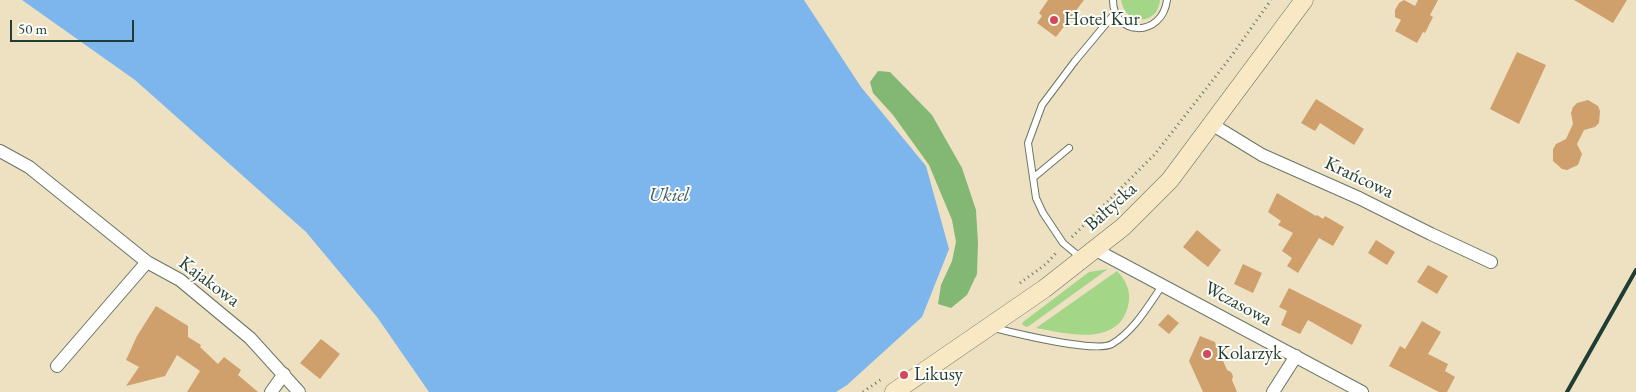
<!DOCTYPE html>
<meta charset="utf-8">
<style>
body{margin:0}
#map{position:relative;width:1636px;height:392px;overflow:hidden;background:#eee1c2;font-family:"EB Garamond",serif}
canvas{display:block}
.scale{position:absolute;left:10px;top:20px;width:124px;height:22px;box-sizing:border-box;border:2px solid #1f3d34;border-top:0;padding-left:6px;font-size:15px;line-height:18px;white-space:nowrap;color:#1f3d34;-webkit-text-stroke:4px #fdfcf7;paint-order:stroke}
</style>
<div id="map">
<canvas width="1636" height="392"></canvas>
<div class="scale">50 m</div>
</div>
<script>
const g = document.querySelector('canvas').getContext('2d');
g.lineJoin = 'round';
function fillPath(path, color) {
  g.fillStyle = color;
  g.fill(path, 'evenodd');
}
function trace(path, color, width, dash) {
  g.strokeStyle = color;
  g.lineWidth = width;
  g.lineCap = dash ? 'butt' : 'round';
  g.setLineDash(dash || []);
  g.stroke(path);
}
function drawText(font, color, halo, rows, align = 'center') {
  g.font = font + ' "EB Garamond",serif';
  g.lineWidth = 4;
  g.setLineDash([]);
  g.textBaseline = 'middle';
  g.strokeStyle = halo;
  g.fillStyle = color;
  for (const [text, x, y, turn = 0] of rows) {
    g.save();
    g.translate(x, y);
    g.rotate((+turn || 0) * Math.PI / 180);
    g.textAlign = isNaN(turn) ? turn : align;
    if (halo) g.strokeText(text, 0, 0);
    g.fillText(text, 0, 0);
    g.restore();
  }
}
const green = new Path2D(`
 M1121,0h39c-2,26 -35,26 -39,0z
 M1108,269l-79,57 -3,1 -4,-3 1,-2 66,-50z
 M1117,271c9,9 15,22 11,35 -10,42 -63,27 -92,22z`);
const forest = new Path2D(`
 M878,71l12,1 42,43 30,53 14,42 2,33 -1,31 -10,21 -16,13 -13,-4 3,-19 11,-24 4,-19 -4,-22 -23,-55 -36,-50 -20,-22 -3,-11z`);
const water = new Path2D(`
 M22,0h782l57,87 65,79 23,83 -27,68 -75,68 -11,7h-407l-52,-75 -71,-85 -171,-152z`);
const building = new Path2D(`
 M1048,0h36l-28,37 -19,-14 5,-7 -3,-3z
 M1404,0l11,6 3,-6h20l-8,15 3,2 -8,16 -2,-1 -6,11 -22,-12 6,-11 -6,-3v-7l4,-7z
 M1574,0h53l-14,23z
 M1517,52l29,13 -27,59 -29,-15z
 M1316,99l48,30 -10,16 -34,-22 -5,8 -14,-8z
 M1588,100l10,6 2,5 -1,12 -4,4 -11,3 -7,14 5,10 -4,11 -11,5 -5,-1 -9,-8v-12l3,-5 10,-5 7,-15 -2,-11 2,-6 4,-4z
 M1277,193l39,23 1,-1 6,4 2,-3 19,11 -11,19 -14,-8 -21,35 -11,-7 5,-8 -10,-7 11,-18 -15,-8 3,-4 -13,-9z
 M1197,230l24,20 -13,17 -25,-20z
 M1376,240l19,12 -8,13 -19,-12z
 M1243,264l19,9 -9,20 -19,-9z
 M1428,265l20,11 -11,18 -20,-12z
 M1289,288l73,37 -10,20 -44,-25 -8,14 -19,-9 6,-14 -8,-4z
 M156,306l32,20v11l13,8 -1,2 18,17 6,-7 17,13 -3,5 20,17h-71l13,-21 -23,-16 -12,21 -39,10 13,-19 -13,-7 11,-24z
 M1168,314l11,9 -10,11 -11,-9z
 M1422,321l19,11 -13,22 20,10 -3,7 10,6 -8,15h-8l-50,-26 11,-20 5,3z
 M1200,336l15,6 1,4 4,2 2,4 -1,4 6,14 4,2 2,4 -1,4 5,12h-34l-14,-31z
 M321,339l19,15 -20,25 -20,-16z`);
const path = new Path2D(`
 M1072,237l83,-83 75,-96 41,-58
 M1020,283l26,-19 11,-12
 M863,392l20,-14`);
const service = new Path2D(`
 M1113,0c0,37 49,38 54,0
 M1033,178l36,-30
 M1080,257l-17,-14 -20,-30 -7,-15 -8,-55 14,-38 33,-44 40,-48
 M994,328c20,5 102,25 118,16 22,-13 36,-38 50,-58`);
const minor = new Path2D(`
 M1213,125l49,30 97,43 72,36 60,28
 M0,151l29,16 118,95
 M1096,250l266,142
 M57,366l90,-104 33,18 70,58 49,54
 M271,392l13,-18
 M1273,392l23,-36`);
const secondary = new Path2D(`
 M894,392l150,-103 79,-62 47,-47 134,-180`);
const rail = new Path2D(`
 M1567,392l69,-122`);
const markers = [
 [1054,20,5,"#d1495b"],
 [1207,354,5,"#d1495b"],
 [904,375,5,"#d1495b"]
];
const poiNames = [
 ["Hotel Kur",1064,20],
 ["Kolarzyk",1217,354],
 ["Likusy",914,375]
];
const streetNames = [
 ["Krańcowa",1359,178,25],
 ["Bałtycka",1111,207,-42],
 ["Kajakowa",209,282,37],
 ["Wczasowa",1238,304,28]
];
const waterNames = [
 ["Ukiel",669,196]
];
fillPath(green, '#a3d787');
fillPath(forest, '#82b874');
fillPath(water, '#7db5ed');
fillPath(building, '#cf9f6c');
trace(service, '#677666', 8);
trace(minor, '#677666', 14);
trace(secondary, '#677666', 19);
trace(path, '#677666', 3, [1, 4]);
trace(service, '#fff', 6);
trace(minor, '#fff', 12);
trace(secondary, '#f8e8c3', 18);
trace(rail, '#1f3d34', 4);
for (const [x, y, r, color] of markers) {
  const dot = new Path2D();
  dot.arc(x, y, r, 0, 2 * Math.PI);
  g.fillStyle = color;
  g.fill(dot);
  trace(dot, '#fdfcf7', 2);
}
drawText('19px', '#1f3d34', '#fdfcf7', poiNames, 'left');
drawText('19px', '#1f3d34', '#fdfcf7', streetNames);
drawText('italic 20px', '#3b616c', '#fdfcf7', waterNames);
</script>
